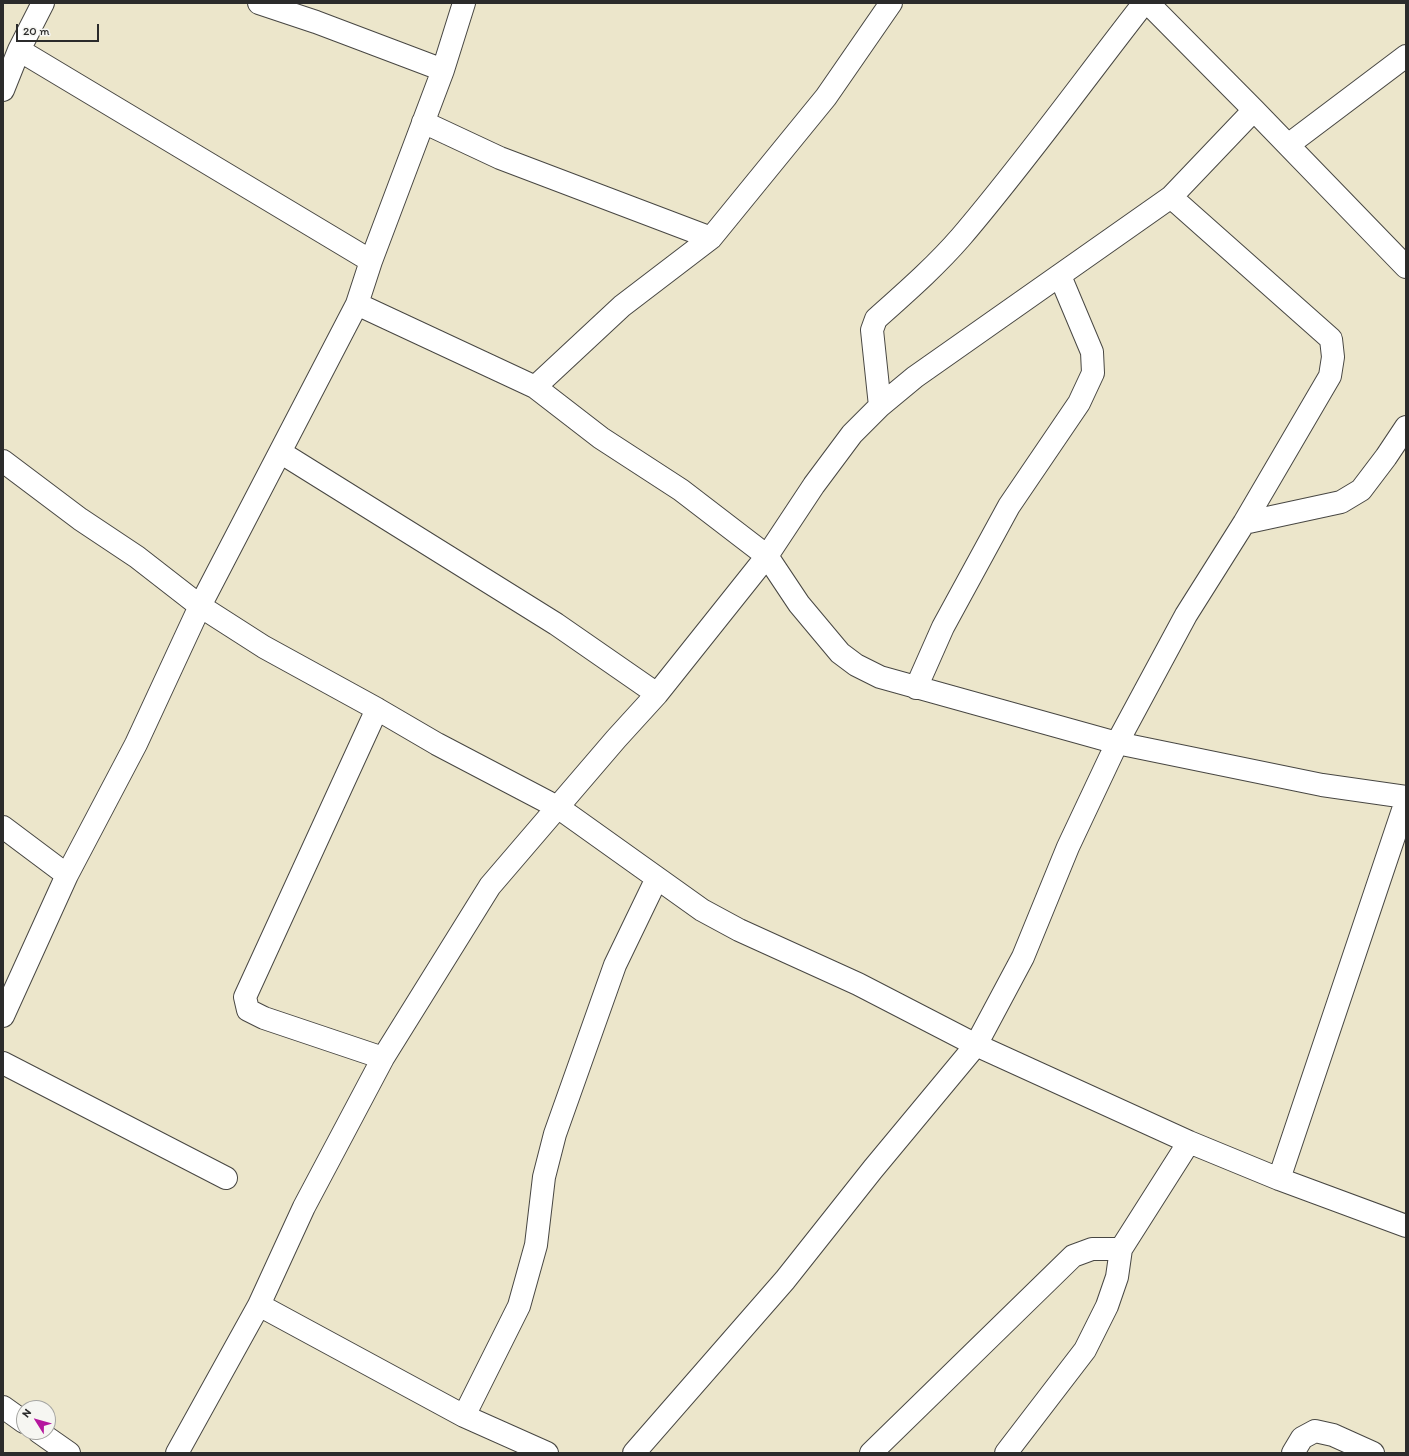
<!DOCTYPE html>
<style>
body{margin:0}
#map{position:relative;width:1409px;height:1456px;overflow:hidden;background:#ece6cb;font-family:Itim,sans-serif}
canvas{display:block}
.frame{position:absolute;inset:0;border:4px solid #2b2b2b;pointer-events:none}
.north{position:absolute;left:16px;top:1400px;width:40px;height:40px;box-sizing:border-box;background:#f6f6f2;border:1px solid #a5a5a2;border-radius:50%;rotate:307deg;font-size:11px;font-weight:700;line-height:16px;text-align:center;color:#2b2b2b}
.north::after{content:'';display:block;margin:auto;width:14px;height:18px;background:#b5179e;clip-path:polygon(50% 0,100% 100%,50% 72%,0 100%)}
.scale{position:absolute;left:16px;top:24px;width:83px;height:18px;box-sizing:border-box;border:2px solid #2b2b2b;border-top:0;padding-left:5px;font-size:12px;line-height:14px;white-space:nowrap;color:#2b2b2b;-webkit-text-stroke:3px #f6f6f2;paint-order:stroke}
</style>
<div id="map">
<canvas width="1409" height="1456"></canvas>
<div class="frame"></div>
<div class="north">N</div>
<div class="scale">20 m</div>
</div>
<script>
const g = document.querySelector('canvas').getContext('2d');
g.lineJoin = 'round';
function trace(path, color, width, dash) {
  g.strokeStyle = color;
  g.lineWidth = width;
  g.lineCap = dash ? 'butt' : 'round';
  g.setLineDash(dash || []);
  g.stroke(path);
}
const minor = new Path2D(`
 M259,3l57,19 127,48
 M1148,3l106,107 152,157
 M19,50l352,211
 M3,90l16,-40 24,-47
 M423,122l77,36 211,80
 M1288,145l118,-89
 M357,304l178,83 66,51 80,52 86,66 32,48 41,49 16,12 24,12 237,66 205,42 84,12
 M535,387l87,-81 89,-68 115,-141 65,-94
 M880,406l-8,-76 4,-11c29,-26 59,-52 85,-82 64,-75 122,-156 183,-234
 M280,452l276,172 101,70
 M3,461l77,58 57,38 63,49 64,41 113,62 60,35 122,64 143,102 37,20 119,54 118,61 213,97 90,37 127,47
 M1244,523l97,-21 20,-12 25,-33 20,-30
 M916,688l27,-61 66,-121 70,-103 14,-30 -1,-21 -32,-76
 M377,709l-132,288 3,13 16,8 119,40
 M3,827l64,48
 M3,1016l64,-141 69,-131 64,-138 157,-302 14,-43 72,-191 21,-67
 M3,1063l223,115
 M1279,1179l127,-378
 M259,1305l205,111 83,37
 M3,1407l21,15
 M464,1416l55,-110 17,-61 8,-68 11,-43 60,-169 42,-87
 M39,1432l30,21
 M177,1453l82,-148 45,-98 79,-149 107,-172 126,-147 41,-45 110,-138 47,-71 38,-51 28,-28 35,-29 256,-180 83,-87
 M634,1453l151,-173 88,-111 103,-124 47,-88 45,-110 49,-104 69,-128 58,-92 86,-147 3,-19 -2,-18 -160,-142
 M871,1453l202,-197 19,-7h29
 M1006,1453l79,-103 22,-44 10,-29 4,-28 68,-107
 M1293,1453l9,-15 13,-7 18,4 40,18`);
trace(minor, '#484743', 24);
trace(minor, '#fff', 22);
</script>
